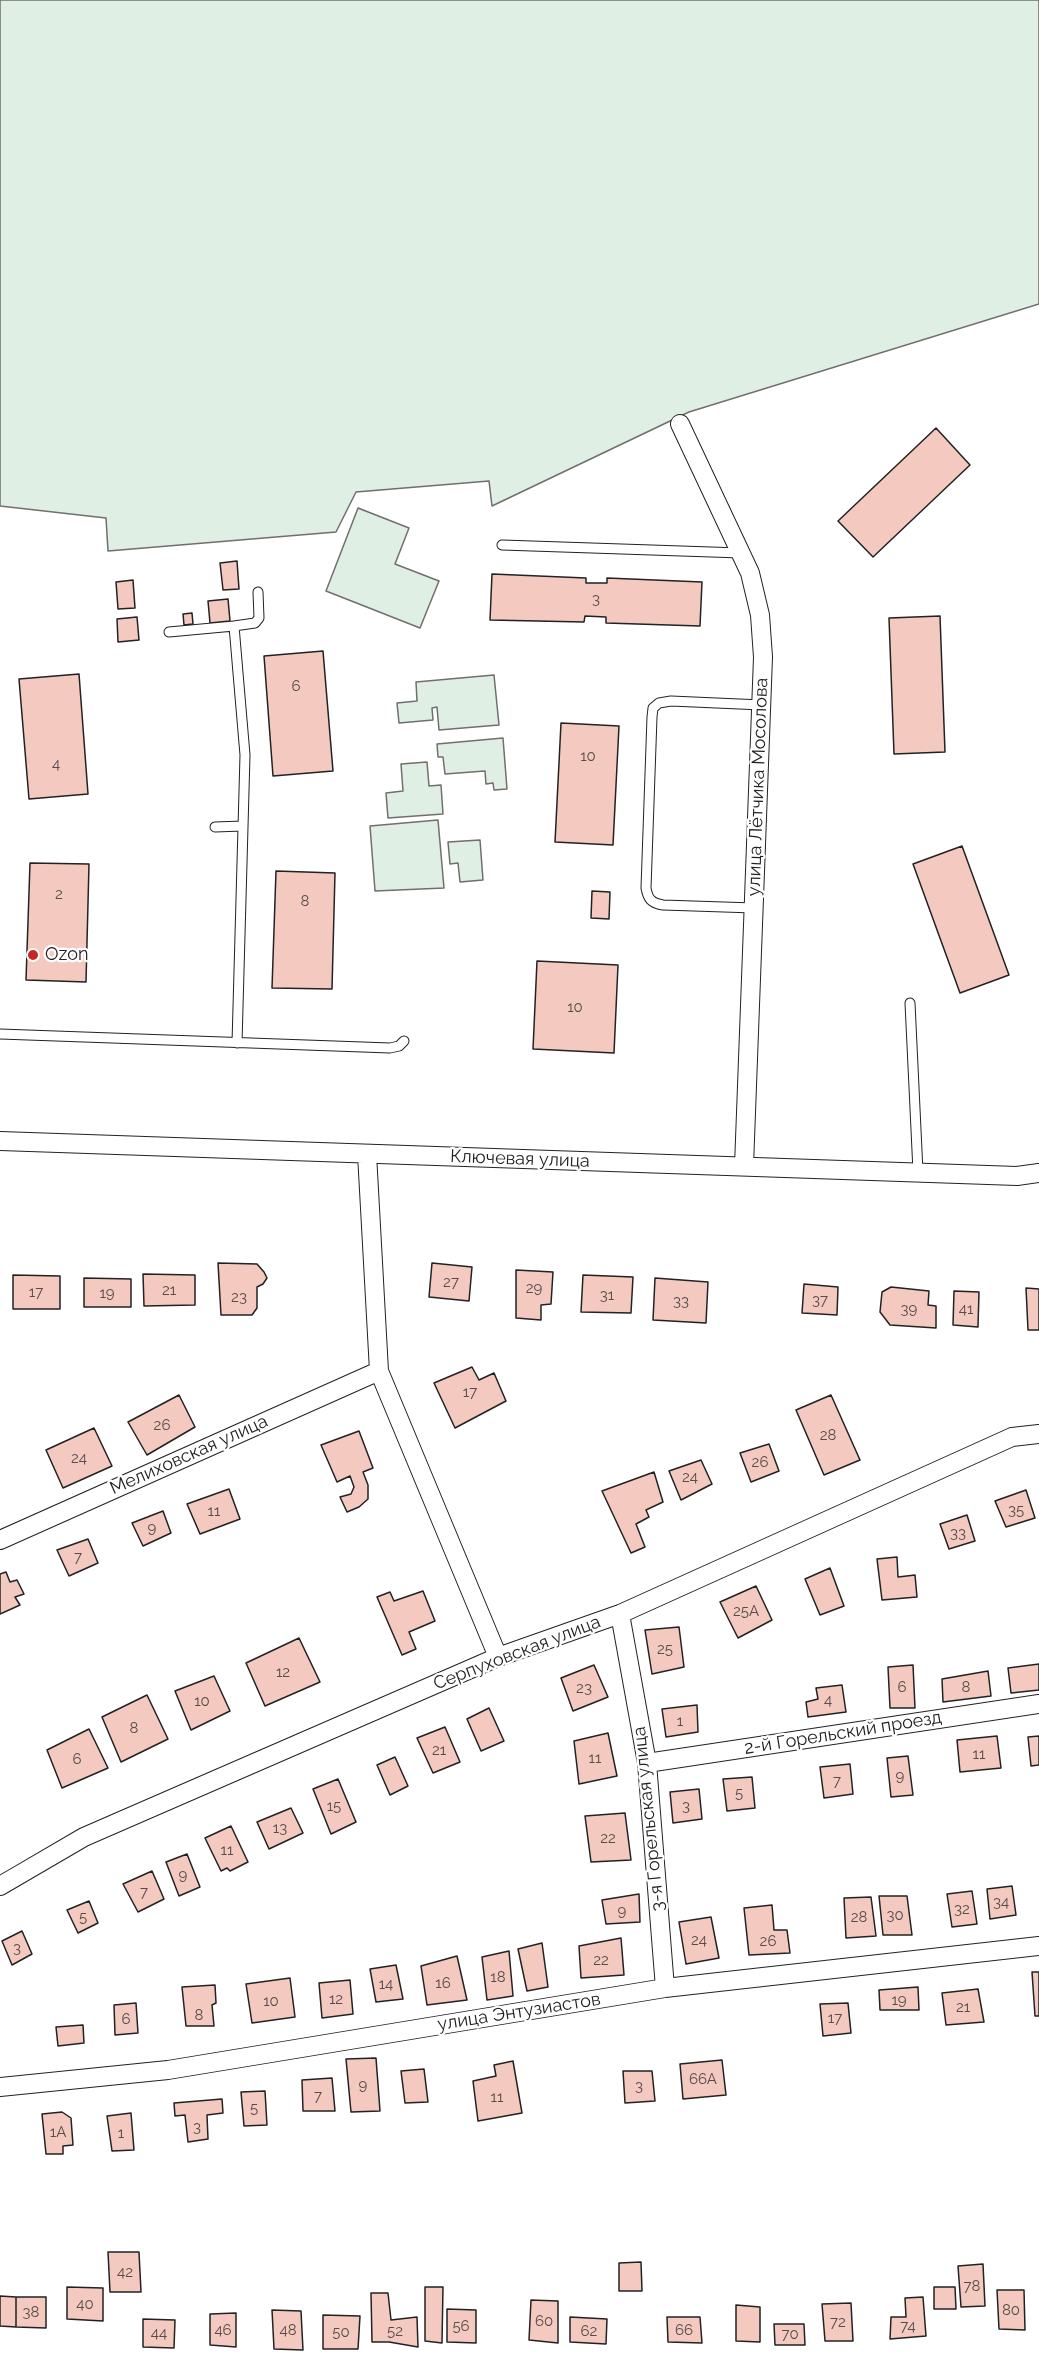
<!DOCTYPE html>
<meta charset="utf-8">
<style>
body{margin:0}
canvas{display:block;background:#fff}
</style>
<canvas width="1039" height="2374"></canvas>
<script>
const g = document.querySelector('canvas').getContext('2d');
g.lineJoin = 'round';
function fillPath(path, color) {
  g.fillStyle = color;
  g.fill(path, 'evenodd');
}
function trace(path, color, width, dash) {
  g.strokeStyle = color;
  g.lineWidth = width;
  g.lineCap = dash ? 'butt' : 'round';
  g.setLineDash(dash || []);
  g.stroke(path);
}
function drawText(font, color, halo, rows, align = 'center') {
  g.font = font + ' Raleway,sans-serif';
  g.lineWidth = 4.5;
  g.setLineDash([]);
  g.textBaseline = 'middle';
  g.strokeStyle = halo;
  g.fillStyle = color;
  for (const [text, x, y, turn = 0] of rows) {
    g.save();
    g.translate(x, y);
    g.rotate((+turn || 0) * Math.PI / 180);
    g.textAlign = isNaN(turn) ? turn : align;
    if (halo) g.strokeText(text, 0, 0);
    g.fillText(text, 0, 0);
    g.restore();
  }
}
const green = new Path2D(`
 M0,0h1039v304l-350,108 -197,94 -3,-25 -133,11 -20,40 -228,19 -2,-33 -106,-12z
 M358,508l51,20 -14,36 44,17 -19,47 -94,-37z
 M494,675l5,50 -60,5 -2,-23 -5,1 1,12 -34,3 -2,-20 20,-2 -1,-19z
 M503,738l4,51 -13,1 -1,-7 -7,1 -1,-13 -40,3 -2,-17h-5l-1,-13z
 M427,762l2,24 12,-1 2,29 -55,4 -2,-25 17,-2 -2,-27z
 M438,820l6,68 -69,3 -5,-65z
 M480,840l3,40 -23,2 -2,-19 -8,1 -2,-22z`);
const building = new Path2D(`
 M936,428l34,37 -97,92 -35,-36z
 M237,561l2,28 -16,1 -3,-27z
 M492,574l94,4v5h21v-5l95,4 -2,44 -94,-3v-6l-21,-1 -1,6 -94,-2z
 M133,580l2,28 -17,1 -2,-27z
 M228,599l2,22 -20,2 -2,-22z
 M192,613l1,11 -9,1 -1,-11z
 M940,616l5,136 -51,2 -5,-136z
 M137,617l2,23 -21,2 -1,-23z
 M323,651l10,120 -60,5 -9,-120z
 M79,674l9,120 -59,5 -10,-120z
 M561,723l58,3 -6,119 -58,-3z
 M962,846l47,129 -49,18 -47,-129z
 M30,863l59,1 -3,118 -60,-2z
 M276,871l59,2 -3,116 -60,-1z
 M592,891l18,1 -1,27 -18,-1z
 M537,961l81,4 -4,88 -81,-4z
 M218,1263l39,1 7,8 3,6 -4,6 -6,3v21l-5,7h-31z
 M432,1263l40,4 -3,34 -40,-4z
 M516,1270l37,2 -2,32 -10,1v15l-25,-2z
 M143,1274l52,1v30l-51,1z
 M13,1275l47,1v33h-47z
 M583,1275l50,2 -2,36 -50,-1z
 M84,1278l47,1v28h-47z
 M655,1278l53,4 -2,41 -53,-3z
 M804,1284l34,3 -1,28 -35,-2z
 M891,1287l38,4 -1,14 8,1v22l-46,-3 -10,-13 2,-20z
 M1026,1288l13,1v41h-11z
 M954,1291l25,1 -1,35 -25,-2z
 M472,1367l7,13 15,-7 12,28 -51,27 -21,-45z
 M179,1395l16,32 -48,28 -19,-33z
 M831,1395l29,65 -36,15 -28,-65z
 M94,1428l18,38 -49,22 -17,-38z
 M359,1431l14,37 -10,4 5,13v14l-9,8 -12,5 -7,-15 11,-3 3,-7 -4,-11 -13,6 -16,-37z
 M769,1444l10,27 -28,11 -11,-29z
 M701,1460l11,24 -31,16 -12,-29z
 M654,1472l9,30 -17,8 3,7 -13,7 9,23 -14,6 -29,-62z
 M229,1489l11,30 -40,15 -13,-30z
 M1026,1490l9,28 -29,9 -11,-26z
 M163,1511l8,22 -28,13 -11,-23z
 M967,1515l8,26 -26,8 -9,-25z
 M88,1539l10,24 -29,13 -12,-26z
 M897,1557l1,20 17,-2 2,22 -35,3 -5,-41z
 M830,1568l14,38 -24,9 -15,-36z
 M6,1572l4,10 7,-2 7,14 -9,3 5,8 -20,9v-40z
 M756,1586l16,34 -34,18 -18,-36z
 M423,1591l12,30 -26,11 7,17 -14,6 -25,-58 13,-5 4,9z
 M679,1627l5,40 -32,7 -7,-44z
 M299,1638l21,44 -55,24 -19,-43z
 M1039,1664v26l-28,3 -3,-25z
 M594,1665l14,32 -35,14 -12,-33z
 M913,1665l2,43h-25l-2,-41z
 M988,1671l3,25 -48,6 -1,-23z
 M214,1676l16,35 -39,19 -16,-39z
 M842,1685l4,27 -38,5 -2,-15 12,-3 -2,-11z
 M147,1695l21,44 -47,23 -19,-45z
 M697,1705l1,27 -32,5 -4,-28z
 M489,1708l15,33 -23,10 -14,-32z
 M445,1727l15,35 -27,11 -16,-35z
 M89,1729l19,39 -46,20 -15,-38z
 M608,1733l9,43 -38,8 -5,-43z
 M997,1736l4,32 -41,4 -3,-32z
 M1039,1736v29l-8,1 -3,-29z
 M908,1756l5,39 -22,2 -4,-39z
 M395,1757l13,29 -18,9 -13,-30z
 M850,1764l3,30 -29,4 -4,-31z
 M752,1777l3,31 -28,3 -4,-32z
 M338,1779l18,43 -25,12 -18,-45z
 M699,1789l3,30 -29,4 -3,-31z
 M291,1808l12,25 -34,16 -12,-27z
 M625,1813l6,47 -40,2 -6,-46z
 M231,1826l17,36 -18,9 -3,-3 -6,3 -16,-33z
 M187,1854l13,33 -21,9 -13,-34z
 M152,1871l12,28 -26,13 -15,-28z
 M1012,1886l4,29 -26,4 -3,-30z
 M972,1891l5,33 -25,3 -5,-33z
 M639,1894l1,28 -34,2 -4,-24z
 M879,1896h28l5,39h-29z
 M871,1897l5,39 -30,2 -2,-40z
 M89,1901l9,22 -20,10 -11,-23z
 M772,1905l2,25h13l3,23 -41,2 -5,-47z
 M711,1917l8,41 -33,6 -7,-42z
 M22,1931l10,23 -20,11 -10,-24z
 M621,1938l3,37 -43,3 -2,-32z
 M542,1943l6,44 -21,4 -9,-42z
 M509,1951l4,45 -26,4 -5,-43z
 M457,1956l10,44 -40,5 -6,-39z
 M396,1965l7,34 -27,3 -6,-33z
 M1032,1972h7v44h-4z
 M290,1978l5,39 -43,6 -6,-39z
 M350,1980l3,34 -31,4 -3,-35z
 M215,1985l1,18 -4,2 2,21h-28l-4,-39z
 M918,1987l1,23h-39l-1,-20z
 M978,1989l6,33 -38,3 -4,-32z
 M136,2003l2,30 -23,2 -1,-30z
 M848,2003l3,30 -28,3 -3,-32z
 M83,2025l1,18 -26,3 -2,-19z
 M376,2058l4,53 -29,1 -5,-53z
 M722,2060l4,35 -43,4 -3,-35z
 M513,2061l9,52 -44,8 -5,-40 23,-5 -2,-11z
 M424,2069l4,33 -23,1 -4,-32z
 M623,2071h29l3,30 -30,2z
 M332,2078l3,33h-32l-1,-31z
 M265,2091l2,34 -23,1 -3,-34z
 M222,2099l1,14 -16,2 1,24 -20,3 -3,-27 -10,1 -1,-13z
 M62,2112l9,6 2,27 -10,1v8h-17l-4,-40z
 M131,2113l3,37 -22,1 -5,-35z
 M108,2252h31l2,40h-31z
 M641,2262l1,29h-23v-28z
 M983,2264l2,42 -24,1 -3,-41z
 M67,2287l36,1v33l-36,-2z
 M425,2287h18l-1,56 -17,-2z
 M934,2287h21l1,22h-22z
 M997,2290h27l1,40 -26,-1z
 M371,2293h17l3,27 26,-3 1,30 -29,-5h-17z
 M0,2296l16,1v30l-16,-1z
 M16,2297h30v31l-30,-1z
 M923,2297l3,39 -36,3 1,-22h15l-1,-19z
 M531,2300l27,1v42l-29,-3z
 M851,2303l2,38h-28l-3,-37z
 M736,2305l24,2v35l-24,-1z
 M447,2309l29,1v33l-29,-1z
 M272,2310l29,1 2,39 -29,-1z
 M236,2313v34l-26,-2v-31z
 M323,2315l37,1 -2,33h-35z
 M570,2317l37,2 -1,25 -36,-2z
 M667,2317h33l2,26 -34,-1z
 M143,2319l32,1 -1,28 -31,-1z
 M774,2324h30l1,21h-30z`);
const service = new Path2D(`
 M502,545l239,8
 M234,626l21,-3 4,-5 -1,-26
 M169,632l65,-6 11,129 -8,288
 M215,827l28,-1
 M754,908l-91,-3c-12,-2 -15,-6 -17,-17l6,-171 1,-9 6,-5 12,-2 91,4
 M910,1003l8,169
 M0,1034l390,14 9,-2 5,-5`);
const minor = new Path2D(`
 M680,424l70,149 10,42 3,42 -19,509
 M0,1141l1017,35 22,-3
 M367,1154l12,217 119,286
 M0,1540l379,-169
 M620,1614l27,149 18,225
 M647,1763l392,-59
 M0,1886l84,-49 414,-180 122,-43 392,-177 27,-3
 M0,2087l168,-17 497,-82 374,-42`);
const markers = [
 [33,955,6,"#c62828"]
];
const numberNames = [
 ["3",596,599],
 ["6",296,686],
 ["10",588,756],
 ["4",56,764],
 ["2",59,894],
 ["8",305,901],
 ["10",575,1007],
 ["27",451,1282],
 ["29",534,1288],
 ["21",169,1290],
 ["17",36,1292],
 ["19",107,1293],
 ["31",607,1295],
 ["23",239,1297],
 ["37",820,1300],
 ["33",681,1301],
 ["39",909,1309],
 ["41",966,1309],
 ["17",470,1392],
 ["26",162,1425],
 ["28",828,1435],
 ["24",79,1458],
 ["26",760,1462],
 ["24",690,1477],
 ["35",1016,1510],
 ["11",214,1511],
 ["9",152,1528],
 ["33",958,1533],
 ["7",78,1557],
 ["25А",746,1611],
 ["25",665,1649],
 ["12",283,1672],
 ["6",902,1687],
 ["8",966,1687],
 ["23",584,1688],
 ["4",828,1700],
 ["10",202,1701],
 ["1",680,1721],
 ["8",134,1728],
 ["21",439,1750],
 ["11",979,1754],
 ["11",595,1758],
 ["6",77,1759],
 ["9",900,1776],
 ["7",837,1781],
 ["5",739,1793],
 ["15",334,1806],
 ["3",686,1806],
 ["13",280,1828],
 ["22",608,1838],
 ["11",227,1850],
 ["9",183,1875],
 ["7",144,1892],
 ["34",1001,1902],
 ["32",962,1909],
 ["9",622,1911],
 ["30",895,1915],
 ["5",83,1917],
 ["28",859,1917],
 ["24",699,1940],
 ["26",768,1941],
 ["3",17,1948],
 ["22",601,1960],
 ["18",498,1977],
 ["16",443,1983],
 ["14",386,1984],
 ["12",336,1999],
 ["19",899,2000],
 ["10",271,2001],
 ["21",963,2007],
 ["8",199,2015],
 ["17",835,2018],
 ["6",126,2019],
 ["66А",703,2079],
 ["9",363,2085],
 ["3",639,2086],
 ["7",318,2096],
 ["11",497,2097],
 ["5",254,2108],
 ["3",197,2127],
 ["1А",58,2132],
 ["1",121,2133],
 ["42",125,2272],
 ["78",972,2286],
 ["40",85,2304],
 ["80",1011,2310],
 ["38",31,2312],
 ["60",544,2321],
 ["72",838,2322],
 ["56",461,2326],
 ["74",908,2326],
 ["46",223,2330],
 ["48",288,2330],
 ["66",684,2330],
 ["52",395,2331],
 ["62",589,2331],
 ["50",341,2332],
 ["44",159,2333],
 ["70",790,2334]
];
const streetNames = [
 ["улица Лётчика Мосолова",758,787,-88],
 ["Ключевая улица",520,1159,2],
 ["Мелиховская улица",189,1455,-24],
 ["Серпуховская улица",517,1653,-21],
 ["2-й Горельский проезд",843,1733,-9],
 ["3-я Горельская улица",649,1819,-96],
 ["улица Энтузиастов",519,2012,-9]
];
const poiNames = [
 ["Ozon",45,955]
];
fillPath(green, '#e0efe3');
trace(green, '#6f6f6f', 1.5);
fillPath(building, '#f3c9c0');
trace(building, '#222', 1.5);
trace(service, '#222', 11);
trace(minor, '#222', 20);
trace(service, '#fff', 9);
trace(minor, '#fff', 18);
for (const [x, y, r, color] of markers) {
  const dot = new Path2D();
  dot.arc(x, y, r, 0, 2 * Math.PI);
  g.fillStyle = color;
  g.fill(dot);
  trace(dot, '#fff', 2);
}
drawText('15px', '#564c4a', null, numberNames);
drawText('18px', '#222', '#fff', streetNames);
drawText('18px', '#222', '#fff', poiNames, 'left');
</script>
